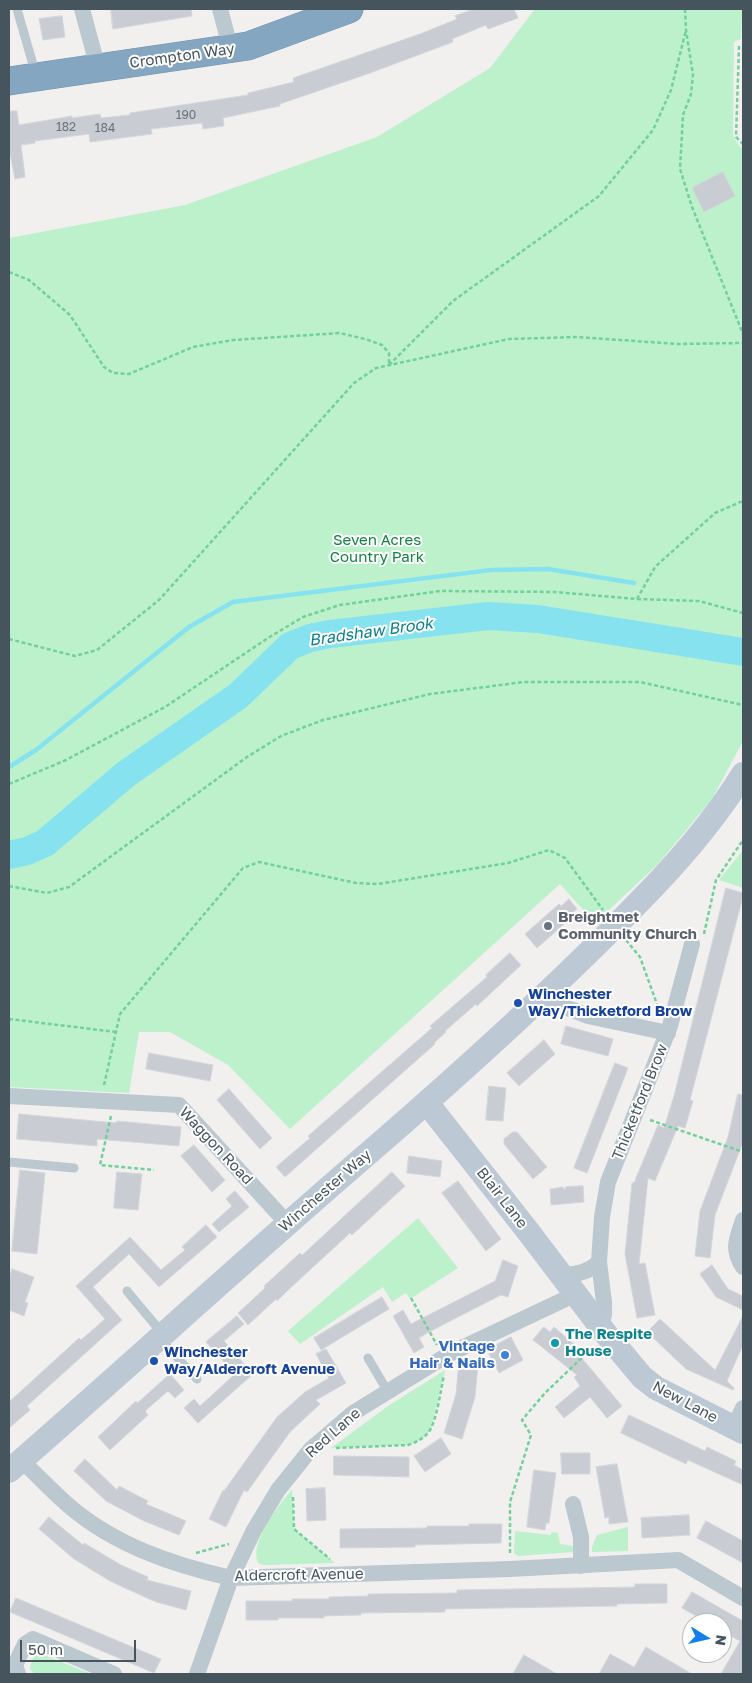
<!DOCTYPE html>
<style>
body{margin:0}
#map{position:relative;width:752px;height:1683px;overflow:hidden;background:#f2efef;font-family:"Golos Text",sans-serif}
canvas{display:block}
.frame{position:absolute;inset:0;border:10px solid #46545d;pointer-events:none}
.north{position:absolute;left:682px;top:1613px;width:50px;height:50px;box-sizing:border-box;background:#fff;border:1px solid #b5bbbe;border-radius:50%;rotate:99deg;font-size:14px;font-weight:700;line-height:20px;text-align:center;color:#46545d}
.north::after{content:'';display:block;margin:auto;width:18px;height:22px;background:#1181e9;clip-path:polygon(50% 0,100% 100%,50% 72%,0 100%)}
.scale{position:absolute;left:20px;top:1640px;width:116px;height:22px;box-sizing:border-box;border:2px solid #46545d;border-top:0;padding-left:6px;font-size:15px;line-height:18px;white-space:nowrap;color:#46545d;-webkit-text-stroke:4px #fff;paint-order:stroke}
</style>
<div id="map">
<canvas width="752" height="1683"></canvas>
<div class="frame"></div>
<div class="north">N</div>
<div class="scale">50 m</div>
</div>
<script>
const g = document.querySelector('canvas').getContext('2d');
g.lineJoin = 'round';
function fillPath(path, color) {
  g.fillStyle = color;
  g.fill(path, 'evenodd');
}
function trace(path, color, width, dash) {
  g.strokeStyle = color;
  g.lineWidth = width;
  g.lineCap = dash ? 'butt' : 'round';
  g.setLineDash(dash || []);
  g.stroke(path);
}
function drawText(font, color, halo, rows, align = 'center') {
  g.font = font + ' "Golos Text",sans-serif';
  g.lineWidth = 4;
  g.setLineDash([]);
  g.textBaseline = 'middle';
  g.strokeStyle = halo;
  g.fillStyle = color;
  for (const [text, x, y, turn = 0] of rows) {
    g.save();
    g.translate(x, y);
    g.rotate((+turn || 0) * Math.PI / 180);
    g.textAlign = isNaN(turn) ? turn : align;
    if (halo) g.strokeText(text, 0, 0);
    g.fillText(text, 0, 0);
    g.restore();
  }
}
const green = new Path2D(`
 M535,9h207l-1,30 -7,3 -1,94 7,11 3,1v593l-31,58 -54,65 -63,59 -35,-39 -270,245 -62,-64 -58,-33h-31l-10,61 -120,-6v-849l176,-33 192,-68 113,-69z
 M743,850v38l-24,-8z
 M418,1218l40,50 -48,31 -4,-6 -14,9 -9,-15 -83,57 -12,-13z
 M445,1370l-14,59c-7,9 -13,13 -23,16l-77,3 57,-42z
 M292,1489l2,40 41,34 -72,2 -5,-2c-9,-22 21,-57 34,-74z
 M628,1527v24l-36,1v-5l5,-12z
 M515,1531l36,4 1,-3 6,1 2,11 13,2v6l-55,4 -4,-3z
 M39,1653l52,21h-56l-5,-5c1,-8 2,-12 9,-16z`);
const stream = new Path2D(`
 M9,767l27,-17 153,-123 44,-25 258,-32 57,-1 86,14`);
const river = new Path2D(`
 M9,855l18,-4 18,-8 81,-69 112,-78 52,-50 20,-8 20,-4 158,-18 50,3 205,33`);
const building = new Path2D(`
 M111,9h80l1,7 -79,13z
 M475,9h39l4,9 -30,11 -2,-4 -34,14 1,3 -83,31 -90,31v2l-57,12 1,8 -21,3 -1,-6 -51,6 1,5 -62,8 -1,-8 -54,7v2l-14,2 4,32 -10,2 -5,-26 -1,1v-43h8l2,14 53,-9v2l28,-4 1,4 29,-3v-2l118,-18v-2l46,-11 -1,-4 127,-44 37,-15 -2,-3z
 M62,16l3,21 -22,3 -4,-21z
 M723,172l12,24 -31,16 -12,-24z
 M726,888l17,5v3l-53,204 3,1 -8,27 -7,-2 -23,55 -7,-3 -9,86 6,-1 10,52 -18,3 -12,-64 7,-71h2l24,-58 6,3 10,-32z
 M569,899l8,10 -8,7 2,2 -34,30 -12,-14 34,-30 2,2z
 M510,953l11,12 -44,41 -1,-2 -31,27 1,1 -12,11 1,1 -150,133 -9,-10 34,-29 -2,-2 124,-108 -2,-2 57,-49 -1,-2z
 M566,1026l47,13 -5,17 -47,-12z
 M544,1040l11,14 -36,32 -12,-13z
 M149,1053l64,12 -3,16 -64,-12z
 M615,1063l13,5 -41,105 -13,-5z
 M489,1086l17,2 -3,33 -17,-1z
 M229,1089l43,49 -12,11 -43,-49z
 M738,1094l5,1v47l-28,73 -5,43 -15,-2 5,-45 28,-74z
 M19,1114l97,9 1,-2 64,6 -2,19 -82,-7v7l-80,-7z
 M513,1132h4l30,35 -14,12 -29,-35v-5z
 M194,1145l31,35 -13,12 -31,-36z
 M409,1156l33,5 -2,16 -33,-4z
 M20,1170l25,3 -8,81 -25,-3z
 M117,1172l25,2 -4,36 -24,-2z
 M392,1172l13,14 -53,49 -2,-2 -64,59 -9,9 -1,-2 -28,26 -10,-12 27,-25 -1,-2 36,-33 2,2z
 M458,1181l43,58 -15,12 -44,-58z
 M583,1186l1,16 -33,3 -1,-16 13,-2 2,3 1,-3z
 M235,1191l14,16 -30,25 -7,-8 20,-18 -6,-7z
 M206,1225l11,12 -58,50 -30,-33 -36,33 29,33 -95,86 3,4 -21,18v-26l70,-64 2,2 24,-21 -29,-33 54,-49 31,33 24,-20 -3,-3z
 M503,1260l15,6 -10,31 -7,-2 -74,38 -8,5 5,9 -10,6 -21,-37 10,-6 8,14 84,-43z
 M712,1265l16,24 15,7v14l-27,-13 -16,-23z
 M12,1269l22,8 -9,25 3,1 -4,13 -15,-6v-31z
 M382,1297l7,12 -68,41 -7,-12z
 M237,1316l7,8 -20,17 29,33 -55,49 -14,-15 10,-9 6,7 35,-32 -29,-32z
 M743,1316v29l-16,36 7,7 -1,2 -47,-21 -39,-37 13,-13 55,51z
 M544,1327l6,5 4,-5 23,20 -2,3 47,56 -15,12 -17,-21 -26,21 -9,-11 25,-21 -6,-9 3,-2 -44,-35z
 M511,1337l12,23 -24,13 -12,-23z
 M326,1349l20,34 -30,17 4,4 -30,28 -43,60 -3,-2 -18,37 -17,-8 14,-29 1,1 53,-74 28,-25 24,-14 -13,-24z
 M459,1364l19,2 -3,31 -13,42 -18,-6 12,-39z
 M170,1374l14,16 -9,8 -7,-7 -23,20 3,4 -38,35 -12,-13 38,-36 1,2z
 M629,1415l76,36 2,-4 29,14 -2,4 9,5v15l-55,-25 -2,4 -65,-31z
 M441,1438l10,16 -26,18 -11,-16z
 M561,1453h29v21h-28z
 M334,1456l75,1v20l-75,-2z
 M85,1459l32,31 2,-4 29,15 -2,3 40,17 -7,14 -35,-14 -38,-20 -32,-30z
 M617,1464l11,58 -19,2v-7l-4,1 -9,-51z
 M534,1470l22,3 -7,50h-3l-1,7 -18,-3z
 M325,1488l1,32 -19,1 -1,-32z
 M689,1515l1,20 -48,3 -1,-20z
 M49,1517l34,28 1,-2 37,22 27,12 -1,3 44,11 -5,19 -30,-8 -31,-14 -15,-7 -36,-22 -35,-30z
 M706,1521l37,20v22l-46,-25z
 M469,1524h33l-1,19 -86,2v2l-75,1v-19l87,-1v-2h42z
 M635,1584h32v19l-50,1v2l-172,3v3l-84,1v2l-37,1v2h-46v2h-32v-19h46v-2h37v-2l39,-1v-2l89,-1v-3l178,-3z
 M692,1592l51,29v53h-22l19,-33 -18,-10v-8h-14l-26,-15z
 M16,1598l145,61 -7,14 -144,-61z
 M646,1647l46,27h-93l11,-20 24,13z
 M524,1655l33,19h-44z`);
const path = new Path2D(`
 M685,9l1,21 7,45 -2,19 -8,21 -3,54 12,38 51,127
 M739,46l-3,91 7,7
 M9,272l20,8 41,35 34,52 9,6 16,1 64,-27 40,-7 107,-7 25,6 17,6 7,8v13
 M389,365l64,-64 146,-105 54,-66 18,-40 15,-60
 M637,599l62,2 44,12
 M9,639l66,17 22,-6 62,-50 195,-217 22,-15 133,-29 68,-2 101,7 65,-1
 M9,784l57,-24 99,-53 103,-69 35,-21 37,-12 100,-14 115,1 82,7 18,-32 60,-54 28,-12
 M9,886l38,7 22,-6 178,-130 34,-21 42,-16 107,-26 94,-12h116l103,23
 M704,934l12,-54 27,-40
 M626,940l14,17 18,50
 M9,1019l107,13
 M104,1085l16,-71 123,-146 16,-6 97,21 22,1 130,-21 41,-13 16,8 38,52
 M111,1116l-11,49 54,5
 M650,1120l93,32
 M411,1298l26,47
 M336,1448l72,-3c9,-3 17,-7 22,-15 7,-12 11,-41 14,-55
 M293,1497l1,32 36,30
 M196,1553l33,-9
 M510,1553v-51l21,-67 -9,-15 23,-27 47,-45`);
const lane = new Path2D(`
 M17,9l19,66
 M9,1162l65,6
 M127,1291l35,42
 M159,1338l38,41
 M368,1358l20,34`);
const street = new Path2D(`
 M82,9l16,59
 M220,9l11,41
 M542,998l46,18 80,17
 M9,1096l170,9 108,118
 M743,1220c-6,18 -12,29 0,47
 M562,1275c14,-1 26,-2 37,-13
 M600,1326l4,-11v-13l-5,-40 3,-45 6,-35 62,-156 22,-82
 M734,1427l9,-19
 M21,1460c16,15 31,31 47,45 46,40 105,60 163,73l279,-9 168,-9 65,38
 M573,1504l8,33v29
 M18,1674l-3,-9 10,-21 8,-5 81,35
 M197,1674l34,-96 23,-48 24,-40 33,-41 42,-36 96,-59 127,-60`);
const secondary = new Path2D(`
 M427,1103l100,127 79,104 36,43 14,11 87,44
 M9,1471c116,-101 230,-206 347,-307 79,-68 156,-137 230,-209 57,-56 115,-113 157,-181`);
const highway = new Path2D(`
 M9,81l239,-35 101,-37`);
const markers = [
 [548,926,5,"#6b7280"],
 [518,1003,5,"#1a4fb4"],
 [555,1343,5,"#0f9aa8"],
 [505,1355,5,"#3f7fe0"],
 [154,1361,5,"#1a4fb4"]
];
const numberNames = [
 ["190",186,115],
 ["182",66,127],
 ["184",105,128]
];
const streetNames = [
 ["Crompton Way",182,56,-8],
 ["Thicketford Brow",640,1102,-68],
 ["Waggon Road",216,1146,47],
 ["Winchester Way",325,1191,-41],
 ["Blair Lane",502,1198,52],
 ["New Lane",685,1402,28],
 ["Red Lane",333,1433,-41],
 ["Aldercroft Avenue",299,1575,-1]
];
const parkNames = [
 ["Seven Acres",377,540],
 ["Country Park",377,557]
];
const worshipNames = [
 ["Breightmet",558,917],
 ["Community Church",558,934]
];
const transitNames = [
 ["Winchester",528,994],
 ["Way/Thicketford Brow",528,1011],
 ["Winchester",164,1352],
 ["Way/Aldercroft Avenue",164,1369]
];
const cultureNames = [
 ["The Respite",565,1334],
 ["House",565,1351]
];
const shopNames = [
 ["Vintage",495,1346],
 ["Hair & Nails",495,1363]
];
const waterNames = [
 ["Bradshaw Brook",371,632,-8]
];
fillPath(green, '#bcf1cc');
trace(stream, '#87e2f0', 4.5);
trace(river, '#87e2f0', 28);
fillPath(building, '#c9ccd2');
trace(building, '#d3d6db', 1);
trace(highway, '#7091ac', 29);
trace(path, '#72d19b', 2.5, [4, 2.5]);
trace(lane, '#bcc8cf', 9);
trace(street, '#bcc8cf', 16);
trace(secondary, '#bcc9d4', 24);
trace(highway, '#85a6c0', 28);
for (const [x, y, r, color] of markers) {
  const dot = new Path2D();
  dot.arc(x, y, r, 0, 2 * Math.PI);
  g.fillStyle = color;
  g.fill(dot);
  trace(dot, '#fff', 2);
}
drawText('12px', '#67727a', null, numberNames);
drawText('15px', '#46545d', '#fff', streetNames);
drawText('15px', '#138342', '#fff', parkNames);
drawText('bold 15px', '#5b616d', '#fff', worshipNames, 'left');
drawText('bold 15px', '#164399', '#fff', transitNames, 'left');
drawText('bold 15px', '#0d838f', '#fff', cultureNames, 'left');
drawText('bold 15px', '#366cbe', '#fff', shopNames, 'right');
drawText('italic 16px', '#087f91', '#fff', waterNames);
</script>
